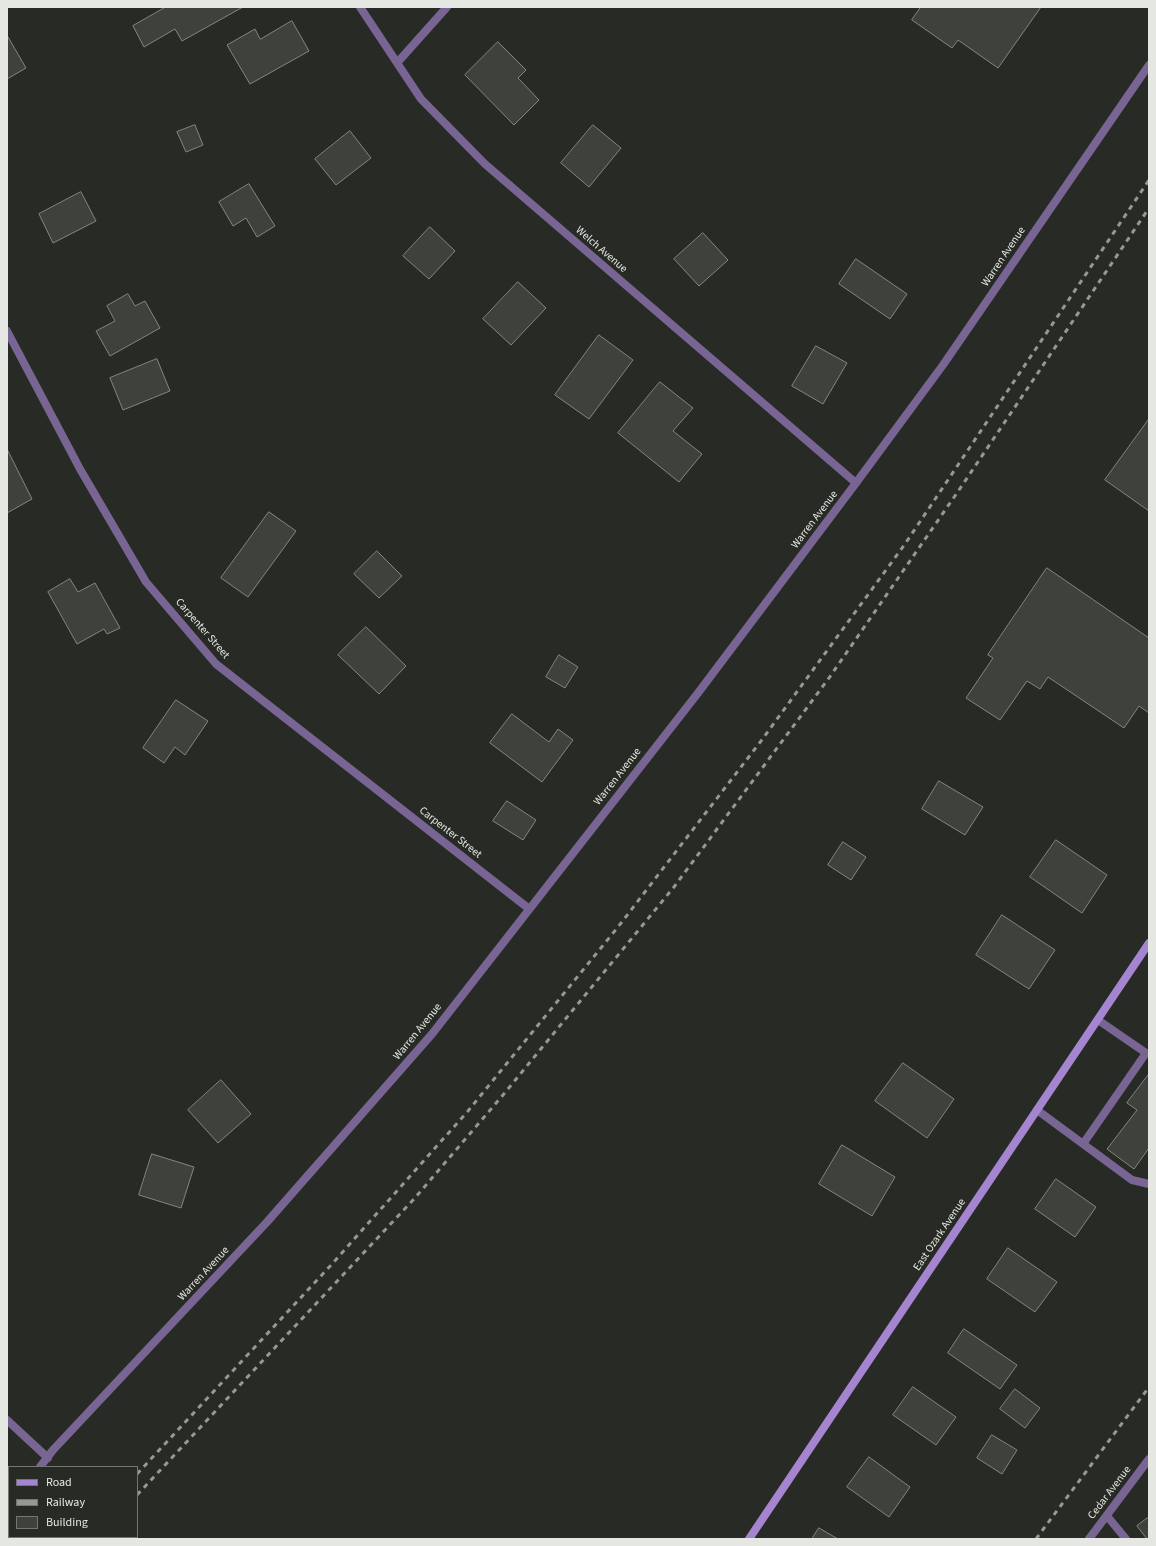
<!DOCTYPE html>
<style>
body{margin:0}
#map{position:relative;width:1156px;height:1546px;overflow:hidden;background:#282b25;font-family:"Source Sans 3",sans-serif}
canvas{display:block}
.frame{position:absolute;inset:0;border:8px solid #e5e7e3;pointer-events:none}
.legend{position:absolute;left:8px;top:1466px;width:130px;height:72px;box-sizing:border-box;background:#282b25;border:1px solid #747671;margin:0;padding:5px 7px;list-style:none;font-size:12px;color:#e5e7e3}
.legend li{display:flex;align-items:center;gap:8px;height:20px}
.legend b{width:20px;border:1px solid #747671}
</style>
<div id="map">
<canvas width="1156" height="1546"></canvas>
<div class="frame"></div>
<ul class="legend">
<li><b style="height:5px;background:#a685d0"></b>Road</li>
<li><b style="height:5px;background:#969893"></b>Railway</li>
<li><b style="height:11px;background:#3f423c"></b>Building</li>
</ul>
</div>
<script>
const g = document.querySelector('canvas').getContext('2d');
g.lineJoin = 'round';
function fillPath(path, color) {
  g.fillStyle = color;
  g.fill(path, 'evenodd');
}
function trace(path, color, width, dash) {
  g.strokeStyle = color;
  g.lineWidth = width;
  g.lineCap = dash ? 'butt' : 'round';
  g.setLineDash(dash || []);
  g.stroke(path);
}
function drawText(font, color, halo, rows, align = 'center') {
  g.font = font + ' "Source Sans 3",sans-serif';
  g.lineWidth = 3;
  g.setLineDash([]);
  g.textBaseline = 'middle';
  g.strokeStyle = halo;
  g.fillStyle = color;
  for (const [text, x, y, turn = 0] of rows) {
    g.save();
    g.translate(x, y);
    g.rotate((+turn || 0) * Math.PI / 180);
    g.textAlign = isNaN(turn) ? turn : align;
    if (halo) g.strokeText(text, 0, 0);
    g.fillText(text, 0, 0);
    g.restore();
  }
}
const building = new Path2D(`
 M166,7h77l-61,34 -7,-12 -31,18 -11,-21z
 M921,7h120l-43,61 -40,-28 -6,8 -40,-28z
 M292,21l17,30 -59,33 -23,-39 28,-16 5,10z
 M8,37l18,31 -19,11v-41z
 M498,42l28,28 -8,8 21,22 -25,25 -49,-50z
 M195,125l8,20 -17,7 -9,-20z
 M593,125l28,23 -32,39 -28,-24z
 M350,131l21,27 -35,27 -21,-26z
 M249,184l26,42 -18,11 -11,-19 -13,8 -14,-24z
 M81,192l15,29 -43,22 -14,-29z
 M430,227l25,24 -26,28 -26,-23z
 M703,233l25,27 -29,26 -25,-27z
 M856,259l51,35 -17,25 -51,-35z
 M518,282l28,26 -35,37 -28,-26z
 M128,294l7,12 10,-5 15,27 -50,28 -14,-25 19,-10 -8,-15z
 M599,335l34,25 -44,59 -34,-24z
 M816,346l31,17 -24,41 -31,-18z
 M157,359l13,32 -47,19 -13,-32z
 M660,382l33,26 -20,23 29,23 -23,28 -61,-49z
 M1149,419v92l-44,-31z
 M7,449l25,50 -25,14z
 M269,512l27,19 -48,66 -27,-19z
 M377,551l25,25 -23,22 -25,-24z
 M1047,568l102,70v75l-10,-7 -15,22 -76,-51 -8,12 -13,-8 -27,39 -34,-22 27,-40 -5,-3z
 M70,579l8,13 17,-9 25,45 -13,6 -3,-5 -27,15 -29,-52z
 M366,627l40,39 -27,28 -41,-39z
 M559,655l19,12 -13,21 -19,-11z
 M176,700l32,21 -23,34 -10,-8 -11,16 -21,-15z
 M512,714l37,28 9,-13 15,11 -31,42 -52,-39z
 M939,781l44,26 -18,28 -43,-26z
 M507,801l29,19 -13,20 -30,-19z
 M1056,840l51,35 -25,38 -52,-36z
 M843,842l23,15 -15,23 -23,-15z
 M1002,915l53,35 -26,39 -53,-34z
 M903,1063l51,36 -27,39 -52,-37z
 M1149,1074v74l-15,21 -27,-20 30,-39 -10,-7z
 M221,1080l30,34 -33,29 -30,-33z
 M842,1145l53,32 -23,39 -53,-32z
 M152,1154l42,13 -13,41 -42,-13z
 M1056,1179l40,28 -21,30 -40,-28z
 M1008,1248l49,34 -22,30 -48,-33z
 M964,1329l53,36 -17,24 -52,-36z
 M913,1387l43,30 -20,28 -43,-30z
 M1015,1389l25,19 -15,20 -25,-19z
 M992,1435l25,15 -15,24 -25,-16z
 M869,1457l41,30 -21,30 -42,-30z
 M1149,1517v22h-2l-10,-13z
 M819,1528l19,11h-26z`);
const lane = new Path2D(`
 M1037,1110l95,70 17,4
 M1083,1144l63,-91 -48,-33`);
const street = new Path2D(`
 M360,7l61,92 64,65 371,319
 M397,63l50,-56
 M7,331l73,138 66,113 70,82 312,244
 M7,1420l41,38
 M40,1467l13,-17 214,-228 165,-188 266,-341 158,-210 87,-118 206,-300
 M7,1507l2,-2
 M1107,1516l19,23
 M1089,1539l60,-80`);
const secondary = new Path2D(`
 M749,1539l400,-596`);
const rail = new Path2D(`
 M137,1474l195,-210 136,-153 150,-184 143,-186 144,-197 244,-364
 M137,1495l277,-296 89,-104 171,-208 155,-209 130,-188 190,-282
 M76,1539l2,-2
 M96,1539l2,-2
 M1036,1539l113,-152`);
const streetNames = [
 ["Welch Avenue",601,250,41],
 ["Warren Avenue",1004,257,-56],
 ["Warren Avenue",815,520,-53],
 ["Carpenter Street",202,629,49],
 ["Warren Avenue",618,777,-52],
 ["Carpenter Street",450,833,38],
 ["Warren Avenue",418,1032,-51],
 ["East Ozark Avenue",940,1235,-56],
 ["Warren Avenue",204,1274,-47],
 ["Cedar Avenue",1110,1493,-53]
];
fillPath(building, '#3f423c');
trace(building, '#848780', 1);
trace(lane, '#796594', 8);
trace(street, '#796594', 8);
trace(secondary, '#a685d0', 8);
trace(rail, '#969893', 3, [5, 5]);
drawText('11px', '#e5e7e3', '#282b25', streetNames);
</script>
